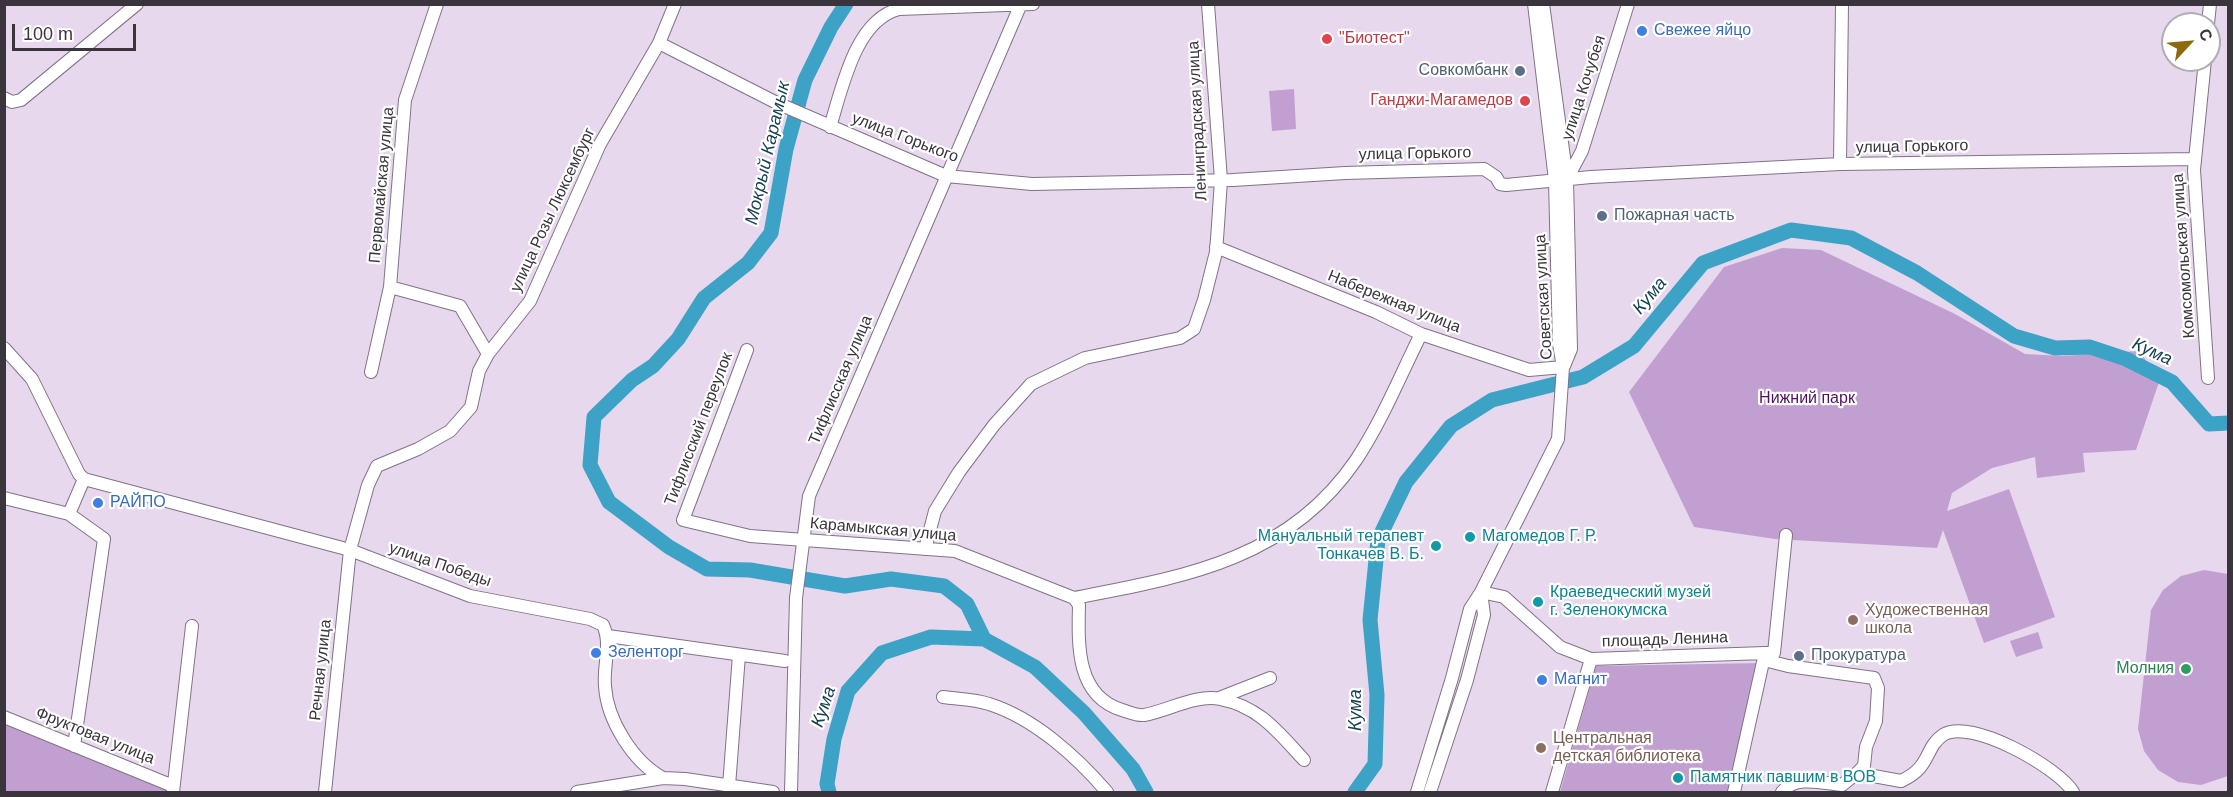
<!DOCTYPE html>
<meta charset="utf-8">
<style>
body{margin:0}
#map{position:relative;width:2233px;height:797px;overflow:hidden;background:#e7d8ee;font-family:Helvetica,sans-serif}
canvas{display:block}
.frame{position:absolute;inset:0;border:6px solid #3a353d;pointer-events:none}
.north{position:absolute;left:2161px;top:12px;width:60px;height:60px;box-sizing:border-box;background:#fff;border:2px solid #b0aeb1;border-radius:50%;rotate:64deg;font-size:16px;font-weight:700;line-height:24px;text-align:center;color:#3a353d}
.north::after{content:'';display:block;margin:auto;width:21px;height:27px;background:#8d6b0d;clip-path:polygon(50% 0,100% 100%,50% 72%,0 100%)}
.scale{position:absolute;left:12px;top:24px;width:124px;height:27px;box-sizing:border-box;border:3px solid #3a353d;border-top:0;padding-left:8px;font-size:18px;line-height:21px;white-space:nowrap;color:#3a353d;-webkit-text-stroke:4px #fff;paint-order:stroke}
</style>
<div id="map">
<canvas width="2233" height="797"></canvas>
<div class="frame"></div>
<div class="north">С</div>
<div class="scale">100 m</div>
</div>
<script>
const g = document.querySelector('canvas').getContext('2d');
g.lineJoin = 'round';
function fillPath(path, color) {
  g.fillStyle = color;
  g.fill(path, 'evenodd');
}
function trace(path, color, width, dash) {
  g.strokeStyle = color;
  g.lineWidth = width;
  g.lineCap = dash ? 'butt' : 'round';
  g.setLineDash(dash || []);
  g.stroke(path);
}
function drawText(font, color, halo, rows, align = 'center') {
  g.font = font + ' Helvetica,sans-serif';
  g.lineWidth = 4.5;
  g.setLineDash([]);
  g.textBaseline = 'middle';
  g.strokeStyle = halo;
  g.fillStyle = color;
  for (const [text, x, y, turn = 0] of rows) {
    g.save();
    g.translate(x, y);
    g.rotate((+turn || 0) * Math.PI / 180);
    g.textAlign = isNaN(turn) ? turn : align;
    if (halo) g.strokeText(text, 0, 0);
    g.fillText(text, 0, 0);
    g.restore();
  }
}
const green = new Path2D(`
 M1294,89l2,40 -24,2 -3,-40z
 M1782,248l39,2 134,64 70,40 37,2 77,-5 21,28 -24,71 -53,3 2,19 -48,6 -2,-21 -43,11 -40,25 -5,18 62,-22 46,128 -71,26 -41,-113 -6,18 -162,-9 -81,-12 -65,-135 95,-125z
 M2204,570l24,4v202l-27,9 -23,-3 -20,-12 -14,-19 -6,-22 13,-119 12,-20 18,-14z
 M2038,632l5,16 -27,9 -6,-16z
 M1761,663l-28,129h-173l36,-126z
 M4,713l165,76v3h-164z`);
const river = new Path2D(`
 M846,4l-15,23 -26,53 -19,69 -15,84 -23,30 -44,35 -26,41 -25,27 -21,14 -38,37 -4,48 19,37 60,45 38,22 43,1 95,16 46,-7 53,7 23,18 17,35
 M829,792l-2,-8 7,-45 14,-48 34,-38 49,-16 53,2 51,28 49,46 49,56 13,23
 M1355,792l20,-28 2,-69 -7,-75 8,-80 28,-58 45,-56 41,-26 91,-23 51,-31 69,-83 88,-33 60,8 66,35 97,63 41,12 35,-1 36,12 46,23 37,42 19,-1`);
const minor = new Path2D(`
 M1543,4l24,175 4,170 -7,17
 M2208,24l2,-20
 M659,43l118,60 169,73 86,8 201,-4 112,-7 139,-4 12,8 4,7 6,1 85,-8 249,-13 355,-5
 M2205,60l-11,110 14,208
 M4,98l8,4 9,-2 116,-96
 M830,127c12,-38 25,-107 69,-118l134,-5
 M1840,164l2,-160
 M1567,179l15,-28 46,-147
 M1216,247l160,65 45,22 108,36 34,-3
 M390,287l70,19 28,48
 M4,348l28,31 47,95 5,5 266,71 120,46 120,23 13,6c9,19 0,40 2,61 2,34 28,76 58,92
 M747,350l-64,170 67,16 205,15 119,47 5,7c-1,40 -3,91 43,105 7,2 15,6 22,5 23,-4 52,-21 76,-16 40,8 58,33 84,61
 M371,372l19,-85 15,-187 32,-96
 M4,498l65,16 15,-35
 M69,514l35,25 -30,207
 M925,549l10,-38 24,-39 35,-47 37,-41 54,-26 95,-20 14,-9 10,-29 12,-48 2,-27 3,-45 -13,-176
 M1481,592l23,5 56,50 31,12 174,-6
 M1074,598c110,-21 214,-38 282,-138 26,-39 44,-84 65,-126
 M608,636l177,25
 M1764,660l24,6 86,12 4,10 -2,33 -10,26 -2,19 -7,7
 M943,697c15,2 32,2 46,7 45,14 88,53 118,88
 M1219,698l51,-20
 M4,717l169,69
 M729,786l10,-131
 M173,792l19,-166
 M325,792l25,-242 18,-65 9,-19 41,-17 32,-18 21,-24 8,-36 9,-17 42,-53 70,-157 59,-101 16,-39
 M577,792l86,-14 22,1 88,13
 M791,792l5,-194 13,-102 212,-492
 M1417,792l35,-114 18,-69 11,-17 77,-153 5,-72 -4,-23 -4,-164 -21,-176
 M1430,792l37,-112 17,-65 -3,-23
 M1552,792l39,-133
 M1734,792l31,-139h9l12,-118
 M1782,792c13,-17 40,-9 60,-7l15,-12 44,8c31,-14 23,-33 42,-46 27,-18 116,33 130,57`);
const markers = [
 [1642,31,6,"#3f7fe0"],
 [1327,39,6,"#e0444e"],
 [1520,71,6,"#5c6f8a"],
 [1525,101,6,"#e0444e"],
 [1602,216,6,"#5c6f8a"],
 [98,503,6,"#3f7fe0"],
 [1470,537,6,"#0f9aa8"],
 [1436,546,6,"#0f9aa8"],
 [1538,602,6,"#0f9aa8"],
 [1853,620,6,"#8d6e63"],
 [596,653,6,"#3f7fe0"],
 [1799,656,6,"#5c6f8a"],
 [2186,669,6,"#2e9e5b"],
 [1542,680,6,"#3f7fe0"],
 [1541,748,6,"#8d6e63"],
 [1678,778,6,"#0f9aa8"]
];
const shopNames = [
 ["Свежее яйцо",1654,31],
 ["РАЙПО",110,503],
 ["Зеленторг",608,653],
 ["Магнит",1554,680]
];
const healthNames = [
 ["\"Биотест\"",1339,39],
 ["Ганджи-Магамедов",1513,101,"right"]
];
const serviceNames = [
 ["Совкомбанк",1508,71,"right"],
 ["Пожарная часть",1614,216],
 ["Прокуратура",1811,656]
];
const streetNames = [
 ["улица Кочубея",1584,88,-72],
 ["Ленинградская улица",1198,121,-93],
 ["улица Горького",905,138,21],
 ["улица Горького",1912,147,-1],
 ["улица Горького",1415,154,-1],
 ["Первомайская улица",382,185,-85],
 ["улица Розы Люксембург",553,210,-65],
 ["Комсомольская улица",2184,256,-94],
 ["Советская улица",1544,297,-93],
 ["Набережная улица",1394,302,22],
 ["Тифлисская улица",841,380,-67],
 ["Тифлисский переулок",699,429,-69],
 ["Карамыкская улица",883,530,5],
 ["улица Победы",440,565,19],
 ["площадь Ленина",1665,640,-2],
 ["Речная улица",321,670,-84],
 ["Фруктовая улица",95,736,22]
];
const parkNames = [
 ["Нижний парк",1807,399]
];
const cultureNames = [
 ["Мануальный терапевт",1424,537,"right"],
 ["Тонкачев В. Б.",1424,555,"right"],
 ["Магомедов Г. Р.",1482,537],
 ["Краеведческий музей",1550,593],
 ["г. Зеленокумска",1550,611],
 ["Памятник павшим в ВОВ",1690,778]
];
const educationNames = [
 ["Художественная",1865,611],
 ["школа",1865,629],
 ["Центральная",1553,739],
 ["детская библиотека",1553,757]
];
const leisureNames = [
 ["Молния",2174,669]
];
const waterNames = [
 ["Мокрый Карамык",768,153,-77],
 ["Кума",1650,296,-50],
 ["Кума",2152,352,25],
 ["Кума",824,707,-71],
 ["Кума",1356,710,-90]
];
fillPath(green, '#c1a0d1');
trace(river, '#3ca2c6', 15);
trace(minor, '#807386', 14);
trace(minor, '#fff', 12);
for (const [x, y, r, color] of markers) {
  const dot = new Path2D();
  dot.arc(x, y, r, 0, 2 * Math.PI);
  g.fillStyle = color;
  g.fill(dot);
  trace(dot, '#fff', 2);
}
drawText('16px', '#366cbe', '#fff', shopNames, 'left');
drawText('16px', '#be3a42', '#fff', healthNames, 'left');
drawText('16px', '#4e5e75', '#fff', serviceNames, 'left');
drawText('16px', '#3a353d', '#fff', streetNames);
drawText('16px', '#4d1363', '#fff', parkNames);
drawText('16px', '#0d838f', '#fff', cultureNames, 'left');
drawText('16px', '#785e54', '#fff', educationNames, 'left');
drawText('16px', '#27864d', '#fff', leisureNames, 'right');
drawText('italic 18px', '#133f4f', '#fff', waterNames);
</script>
